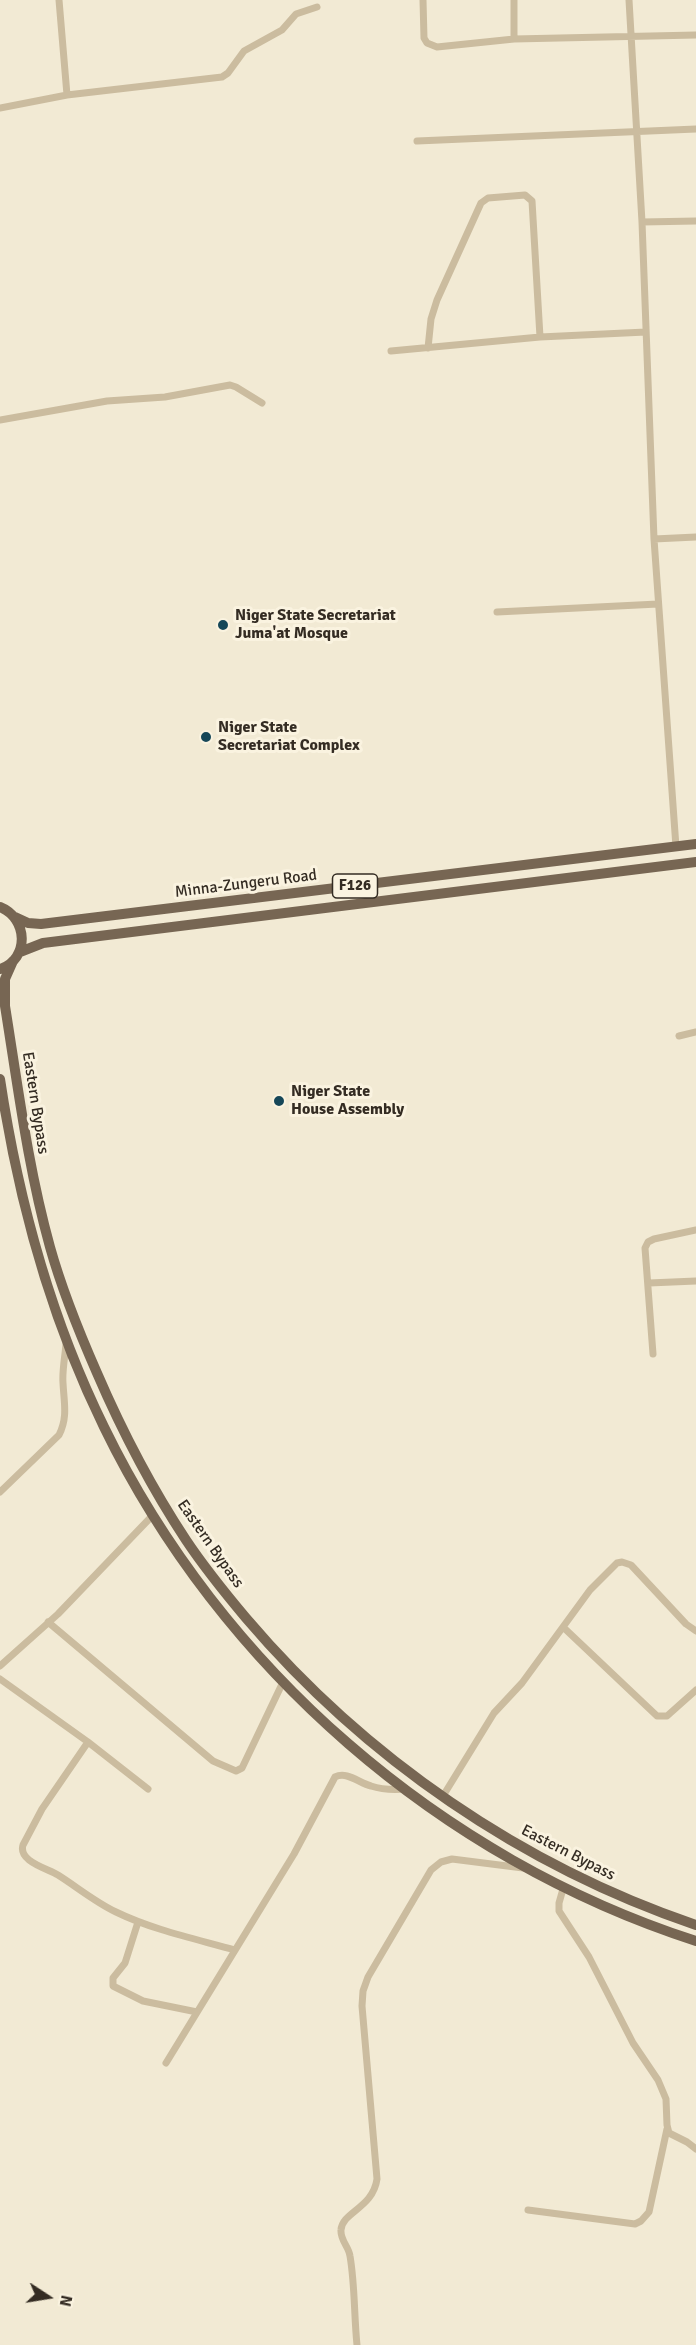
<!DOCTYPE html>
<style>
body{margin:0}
#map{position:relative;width:696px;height:2345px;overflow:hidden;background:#f2ead4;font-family:Signika,sans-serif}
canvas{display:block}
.north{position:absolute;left:18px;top:2267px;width:60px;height:60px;-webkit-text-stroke:4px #faf3e0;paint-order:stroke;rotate:102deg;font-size:16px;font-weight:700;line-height:24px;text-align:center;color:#342c23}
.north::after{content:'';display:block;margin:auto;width:21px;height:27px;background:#342c23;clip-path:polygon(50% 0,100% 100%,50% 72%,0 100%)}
</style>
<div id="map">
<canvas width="696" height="2345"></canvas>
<div class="north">N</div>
</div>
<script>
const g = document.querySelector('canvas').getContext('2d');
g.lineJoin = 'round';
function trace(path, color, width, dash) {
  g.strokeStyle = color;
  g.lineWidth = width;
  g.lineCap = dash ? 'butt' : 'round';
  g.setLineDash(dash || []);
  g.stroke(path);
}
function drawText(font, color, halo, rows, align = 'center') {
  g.font = font + ' Signika,sans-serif';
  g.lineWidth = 6;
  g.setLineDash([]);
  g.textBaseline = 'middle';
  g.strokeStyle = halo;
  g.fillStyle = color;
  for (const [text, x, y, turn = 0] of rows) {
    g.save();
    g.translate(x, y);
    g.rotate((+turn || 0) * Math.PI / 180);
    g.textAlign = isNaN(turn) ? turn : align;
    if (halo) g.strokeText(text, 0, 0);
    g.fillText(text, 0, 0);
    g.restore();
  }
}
const minor = new Path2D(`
 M59,0l8,95
 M423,0l1,38 3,5 10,4 77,-8 182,-4
 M629,0l13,222 12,317 22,308
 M514,39v-39
 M0,108l67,-13 155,-18 6,-4 16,-22 38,-21 14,-16 21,-7
 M417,141l279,-12
 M642,222l54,-1
 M428,348l3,-29 6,-19 44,-97 7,-5 37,-3 7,6 8,136
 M391,351l149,-14 106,-5
 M0,420l107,-19 58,-4 65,-12 6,2 26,16
 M654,539l42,-2
 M497,612l161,-8
 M679,1036l17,-4
 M649,1283l47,-2
 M653,1354l-8,-106 3,-6 6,-3 42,-9
 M0,1492l59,-57c9,-18 5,-32 4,-52 -1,-12 2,-26 3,-39
 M48,1622l165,139 23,10 6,-3 41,-86
 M563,1627l94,89h10l29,-26
 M0,1666l58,-52 95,-99
 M0,1679l88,63 60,47
 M88,1742l-46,67 -19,36c-5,16 23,23 35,30 19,12 37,27 58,37 37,18 80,27 119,38
 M443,1796l51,-83 28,-30 68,-93 27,-27 5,-1 9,3 55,59 10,7
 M563,1889l-4,14v8l30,46 44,86 25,37 8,19 1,26 2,8 18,9 9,7
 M138,1922l-13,41 -12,15v8l30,15 54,11
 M166,2063l128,-209 41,-77c12,-6 24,6 36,9 12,4 23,4 35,3
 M528,2210l107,14 6,-3 8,-9 18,-83
 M357,2345c-3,-29 -2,-60 -7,-89 -1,-9 -10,-16 -9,-26 1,-18 32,-22 36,-51l-15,-173 1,-15 5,-14 63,-107 10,-8 11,-3 71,9`);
const primary = new Path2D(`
 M0,907c28,11 30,52 0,62
 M15,917l13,6 13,1 655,-80
 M20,952l23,-9 653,-81
 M13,961l-8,18v27c13,81 23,162 45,241 12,43 29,85 47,126 25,58 54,114 89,167 18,27 39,53 60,78 119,140 276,248 450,307
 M0,1079c18,120 50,238 104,348 117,241 337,432 592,514`);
const markers = [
 [223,625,6,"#164758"],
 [206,737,6,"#164758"],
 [279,1101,6,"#164758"]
];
const shields = [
 [355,886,45]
];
const shieldNames = [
 ["F126",355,886]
];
const poiNames = [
 ["Niger State Secretariat",235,616],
 ["Juma'at Mosque",235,634],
 ["Niger State",218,728],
 ["Secretariat Complex",218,746],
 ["Niger State",291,1092],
 ["House Assembly",291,1110]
];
const streetNames = [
 ["Minna-Zungeru Road",246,884,-7],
 ["Eastern Bypass",35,1103,81],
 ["Eastern Bypass",210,1544,55],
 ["Eastern Bypass",568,1853,27]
];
trace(minor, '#cbbc9f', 7);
trace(primary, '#776653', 10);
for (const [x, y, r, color] of markers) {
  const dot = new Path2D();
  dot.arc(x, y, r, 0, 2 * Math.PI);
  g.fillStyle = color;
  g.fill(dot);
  trace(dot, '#faf3e0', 2);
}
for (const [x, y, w] of shields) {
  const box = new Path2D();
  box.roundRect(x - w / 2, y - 12, w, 24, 4.5);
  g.fillStyle = '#faf3e0';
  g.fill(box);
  trace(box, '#342c23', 1.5);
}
drawText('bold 15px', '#342c23', null, shieldNames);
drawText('bold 16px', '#342c23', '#faf3e0', poiNames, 'left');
drawText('16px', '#342c23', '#faf3e0', streetNames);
</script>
